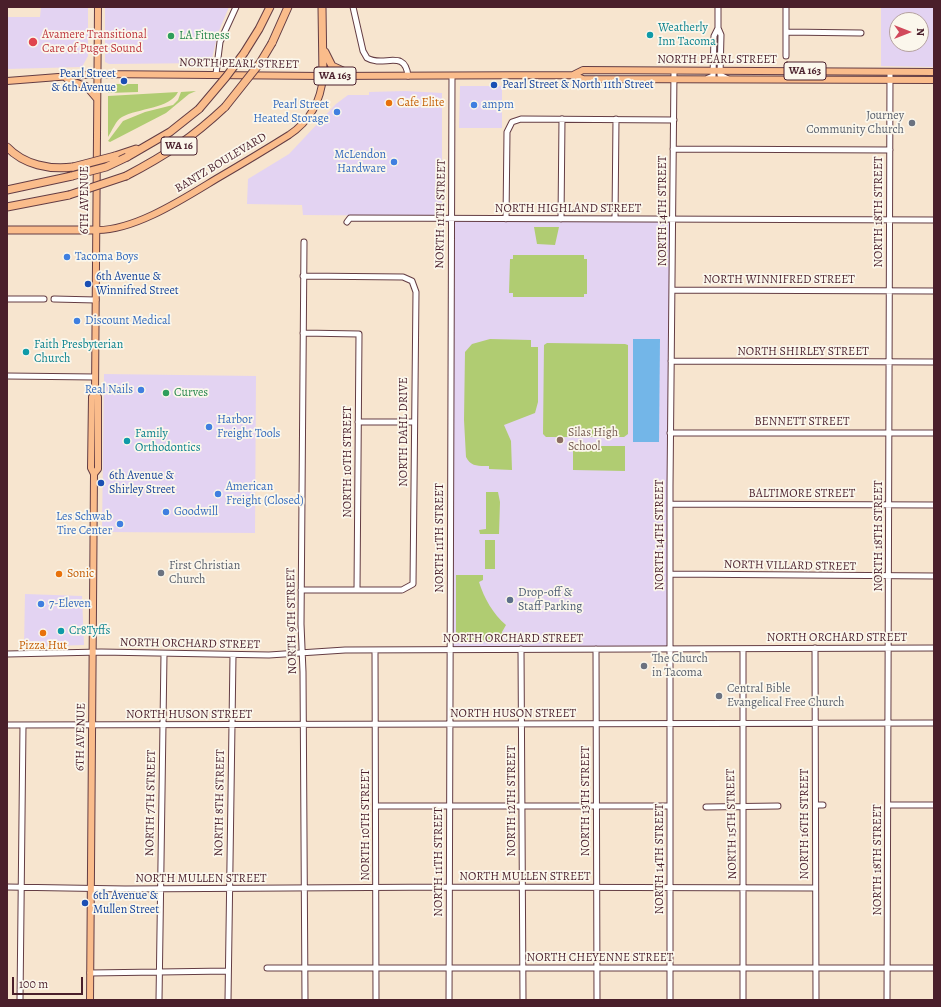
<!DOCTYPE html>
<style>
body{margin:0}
#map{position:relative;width:941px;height:1007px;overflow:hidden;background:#f7e5cf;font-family:Alegreya,serif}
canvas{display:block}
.frame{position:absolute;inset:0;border:8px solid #4a1f2b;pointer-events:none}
.north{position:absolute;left:889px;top:12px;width:40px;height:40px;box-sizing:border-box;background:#fbf7ec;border:1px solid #b4a19f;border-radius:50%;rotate:90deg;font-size:11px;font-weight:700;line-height:16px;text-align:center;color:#4a1f2b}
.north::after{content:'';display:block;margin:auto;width:14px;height:18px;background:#d1495b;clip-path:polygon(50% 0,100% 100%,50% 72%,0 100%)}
.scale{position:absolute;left:12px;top:977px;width:71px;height:18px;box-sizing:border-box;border:2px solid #4a1f2b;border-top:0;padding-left:5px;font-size:12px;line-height:14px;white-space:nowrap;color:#4a1f2b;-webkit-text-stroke:3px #fbf7ec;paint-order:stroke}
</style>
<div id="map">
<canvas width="941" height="1007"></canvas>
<div class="frame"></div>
<div class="north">N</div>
<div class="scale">100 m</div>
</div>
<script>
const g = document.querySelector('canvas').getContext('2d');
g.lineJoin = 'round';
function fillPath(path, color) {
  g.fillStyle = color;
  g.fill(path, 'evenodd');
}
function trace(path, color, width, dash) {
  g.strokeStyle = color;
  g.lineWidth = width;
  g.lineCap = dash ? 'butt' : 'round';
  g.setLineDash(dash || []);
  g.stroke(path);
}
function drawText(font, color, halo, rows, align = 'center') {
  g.font = font + ' Alegreya,serif';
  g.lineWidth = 3.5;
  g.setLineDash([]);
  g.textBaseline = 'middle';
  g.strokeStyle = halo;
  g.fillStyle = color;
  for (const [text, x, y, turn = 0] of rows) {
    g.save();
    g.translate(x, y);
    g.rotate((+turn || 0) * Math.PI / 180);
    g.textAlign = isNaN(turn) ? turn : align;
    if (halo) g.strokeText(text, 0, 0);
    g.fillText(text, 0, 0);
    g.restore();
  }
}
const built = new Path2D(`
 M41,7h47v49l-6,11 -75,2v-52h33z
 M105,7h124l-11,26 -7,30 -102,1 -4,-2z
 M881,7h53v60l-53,-1zM897,20h24v24h-24z
 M460,86h42v42h-43z
 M405,91l37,2v123l-139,-1 -1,-10 -55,-1 1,-25 41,-25 47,-50 12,-9h21v-3z
 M450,219h223l-3,430h-221z
 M104,374l152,2 -1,157 -153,-1z
 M25,594l57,2 2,49 -60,2z`);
const green = new Path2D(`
 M109,84h29v8l-30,1z
 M196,91l-7,3 -23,19 -56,29 -2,-1 15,-20 22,-9 28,-7 5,-5 3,-8z
 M178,92c-8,17 -40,16 -56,25 -6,3 -10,14 -14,20v-41z
 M534,227h25l-4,18 -18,-1z
 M513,255h71v4h3v35h-3v3h-71v-4h-4l1,-34h3z
 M490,339l41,1v7h7v55l-3,11 -31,12 7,16 1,29 -23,-1v-3c-10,0 -18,1 -23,-9l-2,-37 1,-68 7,-8z
 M547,343l78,1 3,1v89l-4,3h-78l-3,-3 1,-89z
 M573,446h52v25l-52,-1z
 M486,492h12l2,10 -1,32h-19l-1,-4 7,-1z
 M485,540h10v29h-10z
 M456,575h27v5l-4,2c5,16 14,32 27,43l-4,7 -1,10 -45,-1z`);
const water = new Path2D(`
 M633,339h27l-1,103h-26z`);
const minor = new Path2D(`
 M353,7l10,44 4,7c16,10 38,-10 41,18
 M718,7v21l3,7 -1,40 8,4
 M786,32l75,1
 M786,56v-49
 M216,74l4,-32 16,-35
 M708,78l5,-2 1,-40 4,-8
 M673,149l217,1
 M506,219l1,-87 5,-10 9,-3 153,1
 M561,219l1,-100
 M615,219l1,-100
 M347,222l3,-4 584,2
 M304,242l-3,382 2,48 2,328
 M672,290l262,1
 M7,299h37
 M54,299l42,1
 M303,333l56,1 -2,256
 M671,361l263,1
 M7,376l88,1
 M358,422h56
 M670,433h264
 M670,504l264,1
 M670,574l264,2
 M301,590h101l11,-6 3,-292 -4,-11 -9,-4 -100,-1
 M815,648l1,352
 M521,649l2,351
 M596,649l1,351
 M743,649v351
 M375,650l1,350
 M7,654l94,-2 168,3 76,-5 589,-2
 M7,725l927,-2
 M816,805h7
 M888,805h46
 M376,806h293
 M706,807l72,-1
 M7,887l118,2 325,-2 365,1
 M267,968h667
 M90,973l138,-2
 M20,1000l3,-275
 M159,1000l5,-346
 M228,1000l5,-345
 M449,1000l3,-924
 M670,1000v-514l4,-415
 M887,1000l3,-928`);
const major = new Path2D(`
 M573,75l10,-5 351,2
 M65,77l3,3 18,6 11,13
 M7,81l90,-7 226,2 250,-1 10,4 351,1
 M96,230c38,1 87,-31 120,-51 24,-14 49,-29 73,-44 21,-14 32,-33 34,-59
 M94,474l4,-5v-72l-3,-4
 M90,1000l4,-526 -3,-6 1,-71 3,-4 3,-386`);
const highway = new Path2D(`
 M322,7l1,69
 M272,43l16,-36
 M325,52l7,14 22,10
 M244,53l15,-24 11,-22
 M7,147c17,18 43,23 66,20
 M115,156l21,-7
 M127,157l43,-25 29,-23
 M126,176c40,-21 66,-38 99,-69
 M7,190l65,-14
 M7,207l62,-12
 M7,230h89`);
const highwayBridge = new Path2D(`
 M225,107l35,-44 12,-20
 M199,109l27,-32 18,-24
 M73,167l42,-11
 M72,176l34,-9 21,-10
 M69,195l57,-19`);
const markers = [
 [650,35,4,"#0f9aa8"],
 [171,36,4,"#2e9e5b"],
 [33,42,5,"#e0444e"],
 [124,81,4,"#1a4fb4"],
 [494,85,4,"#1a4fb4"],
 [389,103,4,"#e8710a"],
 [474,105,4,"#3f7fe0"],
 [337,112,4,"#3f7fe0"],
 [912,123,4,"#6b7280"],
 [394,162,4,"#3f7fe0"],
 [67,257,4,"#3f7fe0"],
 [88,284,4,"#1a4fb4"],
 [77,321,4,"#3f7fe0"],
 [26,352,4,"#0f9aa8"],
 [141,390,4,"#3f7fe0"],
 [166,393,4,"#2e9e5b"],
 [209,427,4,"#3f7fe0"],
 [560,440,4,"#8d6e63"],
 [127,441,4,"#0f9aa8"],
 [101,483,4,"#1a4fb4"],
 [218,494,4,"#3f7fe0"],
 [166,512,4,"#3f7fe0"],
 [120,524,4,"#3f7fe0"],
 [161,573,4,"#6b7280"],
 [59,574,4,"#e8710a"],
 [510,600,4,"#5c6f8a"],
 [41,604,4,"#3f7fe0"],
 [61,631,4,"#0f9aa8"],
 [43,633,4,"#e8710a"],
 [644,666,4,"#6b7280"],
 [719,696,4,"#6b7280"],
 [85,903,4,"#1a4fb4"]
];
const shields = [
 [805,71,42],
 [335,76,42],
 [179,146,36]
];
const shieldNames = [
 ["WA 163",805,71],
 ["WA 163",335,76],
 ["WA 16",179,146]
];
const cultureNames = [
 ["Weatherly",658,28],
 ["Inn Tacoma",658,42],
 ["Faith Presbyterian",34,345],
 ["Church",34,359],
 ["Family",135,434],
 ["Orthodontics",135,448],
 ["Cr8Tyffs",69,631]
];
const healthNames = [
 ["Avamere Transitional",42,35],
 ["Care of Puget Sound",42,49]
];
const leisureNames = [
 ["LA Fitness",179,36],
 ["Curves",174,393]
];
const streetNames = [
 ["NORTH PEARL STREET",717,60],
 ["NORTH PEARL STREET",239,64,1],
 ["BANTZ BOULEVARD",221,163,-31],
 ["6TH AVENUE",85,200,-90],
 ["NORTH HIGHLAND STREET",568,209],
 ["NORTH 14TH STREET",663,211,-90],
 ["NORTH 18TH STREET",879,212,-90],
 ["NORTH 11TH STREET",441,214,-89],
 ["NORTH WINNIFRED STREET",779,280],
 ["NORTH SHIRLEY STREET",803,352],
 ["BENNETT STREET",802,422],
 ["NORTH DAHL DRIVE",404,432,-90],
 ["NORTH 10TH STREET",348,462,-90],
 ["BALTIMORE STREET",802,494],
 ["NORTH 14TH STREET",660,535,-90],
 ["NORTH 18TH STREET",879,536,-90],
 ["NORTH 11TH STREET",440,538,-90],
 ["NORTH VILLARD STREET",790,566,1],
 ["NORTH 9TH STREET",292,621,-91],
 ["NORTH ORCHARD STREET",837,638],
 ["NORTH ORCHARD STREET",513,639],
 ["NORTH ORCHARD STREET",190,644,1],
 ["NORTH HUSON STREET",513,714],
 ["NORTH HUSON STREET",189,715],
 ["6TH AVENUE",81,737,-89],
 ["NORTH 12TH STREET",512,801,-90],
 ["NORTH 13TH STREET",586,801,-90],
 ["NORTH 7TH STREET",151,803,-89],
 ["NORTH 8TH STREET",220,803,-89],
 ["NORTH 15TH STREET",732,824,-91],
 ["NORTH 16TH STREET",805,824,-90],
 ["NORTH 10TH STREET",366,825,-90],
 ["NORTH 14TH STREET",660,859,-90],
 ["NORTH 18TH STREET",878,860,-90],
 ["NORTH 11TH STREET",439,862,-90],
 ["NORTH MULLEN STREET",525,877],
 ["NORTH MULLEN STREET",201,879],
 ["NORTH CHEYENNE STREET",600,958]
];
const transitNames = [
 ["Pearl Street",116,74,"right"],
 ["& 6th Avenue",116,88,"right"],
 ["Pearl Street & North 11th Street",502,85],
 ["6th Avenue &",96,277],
 ["Winnifred Street",96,291],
 ["6th Avenue &",109,476],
 ["Shirley Street",109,490],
 ["6th Avenue &",93,896],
 ["Mullen Street",93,910]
];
const foodNames = [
 ["Cafe Elite",397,103],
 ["Sonic",67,574],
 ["Pizza Hut",43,646,"center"]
];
const shopNames = [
 ["Pearl Street",329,105,"right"],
 ["Heated Storage",329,119,"right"],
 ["ampm",482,105],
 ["McLendon",386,155,"right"],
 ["Hardware",386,169,"right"],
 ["Tacoma Boys",75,257],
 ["Discount Medical",85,321],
 ["Real Nails",133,390,"right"],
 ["Harbor",217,420],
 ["Freight Tools",217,434],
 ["American",226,487],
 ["Freight (Closed)",226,501],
 ["Goodwill",174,512],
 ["Les Schwab",112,517,"right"],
 ["Tire Center",112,531,"right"],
 ["7-Eleven",49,604]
];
const worshipNames = [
 ["Journey",904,116,"right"],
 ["Community Church",904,130,"right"],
 ["First Christian",169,566],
 ["Church",169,580],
 ["The Church",652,659],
 ["in Tacoma",652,673],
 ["Central Bible",727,689],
 ["Evangelical Free Church",727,703]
];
const educationNames = [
 ["Silas High",568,433],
 ["School",568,447]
];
const serviceNames = [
 ["Drop-off &",518,593],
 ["Staff Parking",518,607]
];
fillPath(built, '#e3d3f2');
fillPath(green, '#b0cc72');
fillPath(water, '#73b6e8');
trace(minor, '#643d44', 7);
trace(major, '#643d44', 8);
trace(highway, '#643d44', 9);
trace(minor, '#fff', 5);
trace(major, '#fabc8b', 6);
trace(highway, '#fabc8b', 7);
trace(highwayBridge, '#643d44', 9, []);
trace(highwayBridge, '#fabc8b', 7);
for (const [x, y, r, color] of markers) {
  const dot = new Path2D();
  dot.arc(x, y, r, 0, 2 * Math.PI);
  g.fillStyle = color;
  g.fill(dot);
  trace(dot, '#fbf7ec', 1.5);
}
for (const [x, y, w] of shields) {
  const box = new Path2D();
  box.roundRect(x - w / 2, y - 9, w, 18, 3);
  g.fillStyle = '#fbf7ec';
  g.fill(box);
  trace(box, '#4a1f2b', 1);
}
drawText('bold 11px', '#4a1f2b', null, shieldNames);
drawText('12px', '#0d838f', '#fbf7ec', cultureNames, 'left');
drawText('12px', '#be3a42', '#fbf7ec', healthNames, 'left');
drawText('12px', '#27864d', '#fbf7ec', leisureNames, 'left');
drawText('12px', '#4a1f2b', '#fbf7ec', streetNames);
drawText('12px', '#164399', '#fbf7ec', transitNames, 'left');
drawText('12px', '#c56008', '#fbf7ec', foodNames, 'left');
drawText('12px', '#366cbe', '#fbf7ec', shopNames, 'left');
drawText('12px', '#5b616d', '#fbf7ec', worshipNames, 'left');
drawText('12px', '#785e54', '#fbf7ec', educationNames, 'left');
drawText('12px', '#4e5e75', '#fbf7ec', serviceNames, 'left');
</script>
